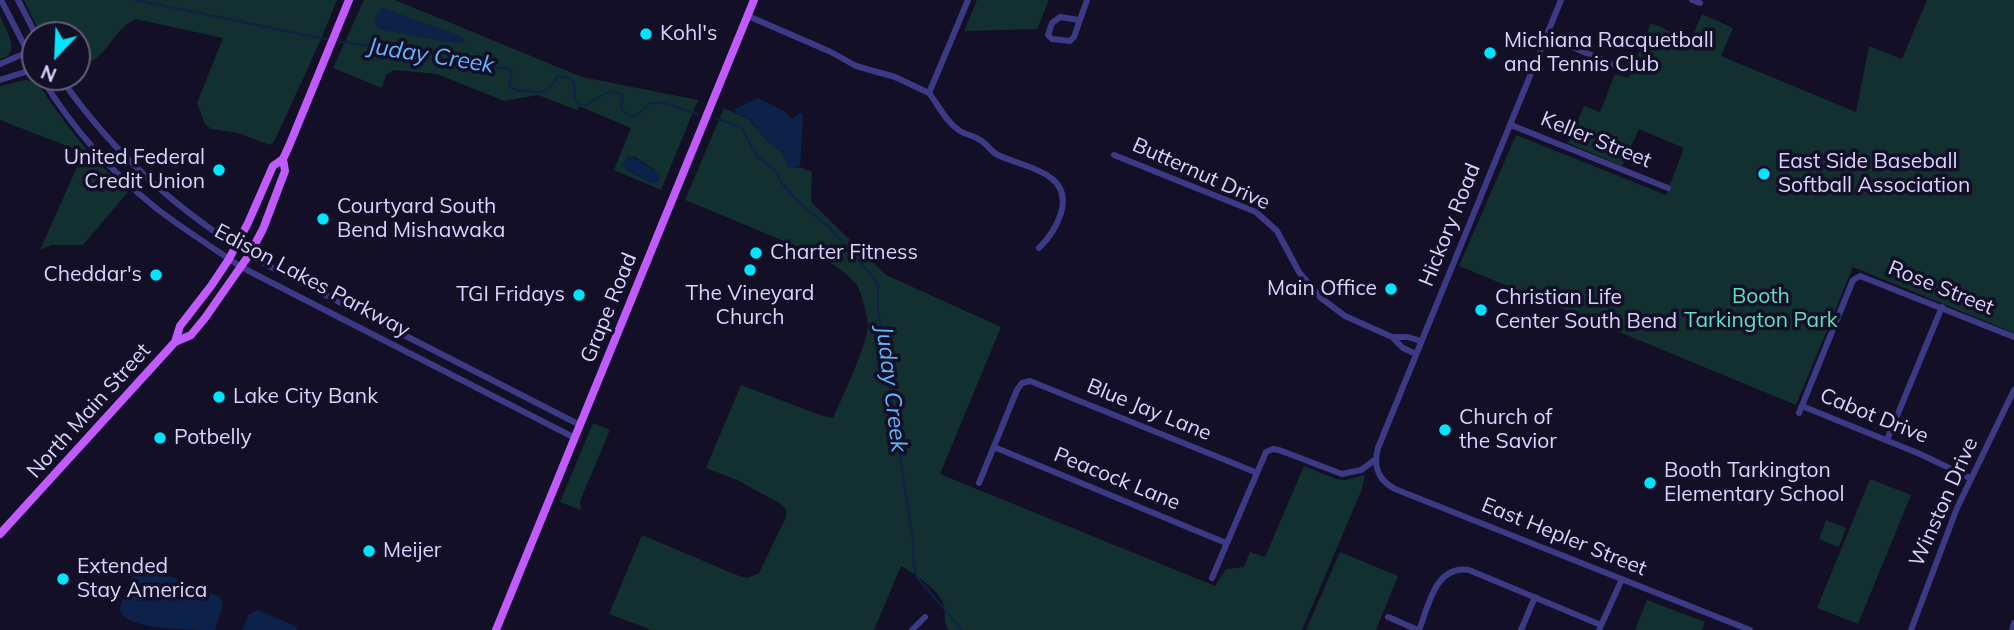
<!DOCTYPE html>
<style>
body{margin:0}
#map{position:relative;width:2014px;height:630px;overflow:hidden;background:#130f26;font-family:Mulish,sans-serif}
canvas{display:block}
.north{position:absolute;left:21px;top:21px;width:70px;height:70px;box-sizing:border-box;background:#130f26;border:2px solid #625e7d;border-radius:50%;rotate:203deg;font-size:19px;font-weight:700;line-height:28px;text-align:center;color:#d9d4ff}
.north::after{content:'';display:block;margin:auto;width:24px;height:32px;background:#00e5ff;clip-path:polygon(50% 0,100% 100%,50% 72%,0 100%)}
</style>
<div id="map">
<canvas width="2014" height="630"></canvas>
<div class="north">N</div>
</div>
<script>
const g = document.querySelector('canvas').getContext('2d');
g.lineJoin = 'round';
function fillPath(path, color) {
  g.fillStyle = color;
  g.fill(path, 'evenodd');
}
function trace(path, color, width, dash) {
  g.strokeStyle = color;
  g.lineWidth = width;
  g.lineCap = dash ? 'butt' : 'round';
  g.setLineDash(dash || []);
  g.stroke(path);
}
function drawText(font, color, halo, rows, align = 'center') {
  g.font = font + ' Mulish,sans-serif';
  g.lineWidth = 7;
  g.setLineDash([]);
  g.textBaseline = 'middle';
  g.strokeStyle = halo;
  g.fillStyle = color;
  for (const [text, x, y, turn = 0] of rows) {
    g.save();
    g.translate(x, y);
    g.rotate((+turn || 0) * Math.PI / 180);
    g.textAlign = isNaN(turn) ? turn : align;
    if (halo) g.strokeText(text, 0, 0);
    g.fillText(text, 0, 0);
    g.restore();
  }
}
const green = new Path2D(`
 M24,0h313c-19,49 -42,95 -63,142l-4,3 -32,-12 -27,-4 -6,-5 -8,-21 26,-65 -87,-19c-19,9 -24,25 -38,38 -6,6 -15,5 -21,11v-33h-36z
 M364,0h31l187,77 116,23 -37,90 -47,-20 17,-42 -52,-22 -2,4 -39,-15 -34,6 -67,-27 -43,-4 -8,5 -4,13 -49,-20zM633,156l21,13 -2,14 -26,-13z
 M977,0h72l-12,29 -73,2z
 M1927,0h87v333l-161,-66 -57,138 -337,-139 57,-131 150,60 18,-47 -45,-19 -17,37 -54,-23 16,-37 16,6 15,-38 13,4 23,-55 40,17 11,-26 31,14 -12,28 135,56 13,-66 33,13z
 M0,16c5,13 23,38 0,43z
 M25,80l12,2c26,39 55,79 92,109l-46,54h-31l-12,5 37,-83 1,-8 -6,-11 -72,-28v-34z
 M724,108l24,11 22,25 13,9 4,12 9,3 4,-1 12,5 -1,30 75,73 115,52 -61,147 275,112 11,-17 18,-2 6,-15 15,5 39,-91 32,13 9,1 20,-5 -3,14 -60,141h-353c-7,-9 -2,-17 -6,-27 -6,-15 -29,-29 -42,-37l-27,64h-222l-43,-16 33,-79 97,41 9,2 11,-5 27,-56v-7l-5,-6 -44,-24 -31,-12 35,-83 79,30 13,3c9,-20 35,-75 35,-94 0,-6 -8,-36 -12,-40 -21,-25 -58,-37 -87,-49 -28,-12 -56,-24 -84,-35z
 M593,423l17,7 -30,71 1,9 -21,-8z
 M1870,479l41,16 -53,129 -41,-16z
 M1826,520l20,8 -7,19 -20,-8z
 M1340,552l58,24 -22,54h-70z
 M1647,600l58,22 -3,8h-67z`);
const water = new Path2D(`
 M383,8l75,27 8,6 -2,2 -16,-1 -70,-13 -4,-9 4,-8z
 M758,98l28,14 6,7 8,-6 3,3 -3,50 -10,2 -3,-3 -4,-12 -13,-9 -21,-25 -13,-6 -1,-4z
 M628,156l11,4 21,14 -1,8 -7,1 -26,-13 -3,-7z
 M143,565l77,32 3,8 -8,25c-20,0 -85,0 -94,-17 -3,-6 2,-14 5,-20 4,-10 7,-23 17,-28z
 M258,610l37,16 2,4h-55l7,-16z`);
const stream = new Path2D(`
 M136,0l194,40
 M336,41l59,8 32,9 26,1 24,8 32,1 3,4 -3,15c8,4 29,7 37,3 6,-2 8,-9 12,-14l8,1 8,5 1,17 3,5 8,1 24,-14 13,4 -2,13c13,17 20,3 29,-5h13l35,11
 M715,118l26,9 17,30 19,15 4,10 15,18 32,26 46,52 4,8v29l4,12 1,18 30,197v18l3,16 46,54`);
const minor = new Path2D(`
 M1,0l34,66
 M18,0l18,35
 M968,0l-39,93c10,13 17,29 31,38 7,4 14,5 20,9 6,3 10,10 16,14 17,9 40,12 55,24 25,19 5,53 -12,70
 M1561,0l-183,448c-5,19 0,32 17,41l355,141
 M1692,0l8,3
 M748,16l83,36 25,14 39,11 34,16
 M1079,20l-19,-3 -8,6 -4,12 4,4 18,2 4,-4 13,-37
 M1546,36l83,35
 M0,64l35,-15
 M41,77c30,49 70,95 115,131 27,21 56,39 85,59l334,171
 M60,77c55,80 125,141 209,189l311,159
 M0,80l35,-11
 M1511,125l157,63
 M1114,155l142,57 21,19 22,41 22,26 24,18 47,21 11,11 13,6
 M1392,337h16l13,4
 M1802,406l118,48 50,24
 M1799,413l54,-133 7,-4 154,61
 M1887,440l55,-133
 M994,447l232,96
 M979,483l38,-93 5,-7 8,-2 225,91
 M1212,578l54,-126 7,-3 6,1 63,24 19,-4 15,-11
 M1388,617l30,13
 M912,630l13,-13
 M1419,630c10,-25 16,-65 50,-60l132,55
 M1521,630l14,-33
 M1599,630l23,-51
 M1911,630l46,-122 57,-118
 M2012,630l2,-7`);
const major = new Path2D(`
 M175,342l5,-16 31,-40 18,-27 19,-36 25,-57 10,-7 6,-13 60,-146
 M0,534l175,-192 16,-7 14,-17 44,-63 14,-26 22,-58 -2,-12
 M496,630l258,-630`);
const markers = [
 [646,34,7,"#00e5ff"],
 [1490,53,7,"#00e5ff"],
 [219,170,7,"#00e5ff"],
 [1764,174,7,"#00e5ff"],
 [323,219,7,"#00e5ff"],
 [756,253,7,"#00e5ff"],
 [750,270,7,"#00e5ff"],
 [156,275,7,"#00e5ff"],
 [1391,289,7,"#00e5ff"],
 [579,295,7,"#00e5ff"],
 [1481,310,7,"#00e5ff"],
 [219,397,7,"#00e5ff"],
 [1445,430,7,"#00e5ff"],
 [160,438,7,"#00e5ff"],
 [1650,483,7,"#00e5ff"],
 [369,551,7,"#00e5ff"],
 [63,579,7,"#00e5ff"]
];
const poiNames = [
 ["Kohl's",660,34],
 ["Michiana Racquetball",1504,41],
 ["and Tennis Club",1504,65],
 ["United Federal",205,158,"right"],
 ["Credit Union",205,182,"right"],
 ["East Side Baseball",1778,162],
 ["Softball Association",1778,186],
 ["Courtyard South",337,207],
 ["Bend Mishawaka",337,231],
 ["Charter Fitness",770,253],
 ["Cheddar's",142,275,"right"],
 ["Main Office",1377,289,"right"],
 ["The Vineyard",750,294,"center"],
 ["Church",750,318,"center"],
 ["TGI Fridays",565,295,"right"],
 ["Christian Life",1495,298],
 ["Center South Bend",1495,322],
 ["Lake City Bank",233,397],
 ["Church of",1459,418],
 ["the Savior",1459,442],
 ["Potbelly",174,438],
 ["Booth Tarkington",1664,471],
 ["Elementary School",1664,495],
 ["Meijer",383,551],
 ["Extended",77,567],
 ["Stay America",77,591]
];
const streetNames = [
 ["Keller Street",1596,140,22],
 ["Butternut Drive",1201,174,24],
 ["Hickory Road",1450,225,-68],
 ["Edison Lakes Parkway",312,281,28],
 ["Rose Street",1941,288,22],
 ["Grape Road",609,308,-68],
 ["Blue Jay Lane",1149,410,22],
 ["North Main Street",89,411,-48],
 ["Cabot Drive",1874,416,22],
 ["Peacock Lane",1117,479,22],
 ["Winston Drive",1944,502,-66],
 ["East Hepler Street",1564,537,22]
];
const parkNames = [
 ["Booth",1761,297],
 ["Tarkington Park",1761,321]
];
const waterNames = [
 ["Juday Creek",431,56,9],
 ["Juday Creek",891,389,83]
];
fillPath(green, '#12302f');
fillPath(water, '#0c2248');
trace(stream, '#0c2248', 2);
trace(minor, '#3d3a85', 6);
trace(major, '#c25bff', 8);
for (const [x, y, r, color] of markers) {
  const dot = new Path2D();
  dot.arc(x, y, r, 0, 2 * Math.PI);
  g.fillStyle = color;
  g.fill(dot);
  trace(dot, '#130f26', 2.5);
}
drawText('21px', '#d9d4ff', '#130f26', poiNames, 'left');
drawText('21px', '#d9d4ff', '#130f26', streetNames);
drawText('21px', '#5fe0c0', '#130f26', parkNames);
drawText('italic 23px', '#62b6ff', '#130f26', waterNames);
</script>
